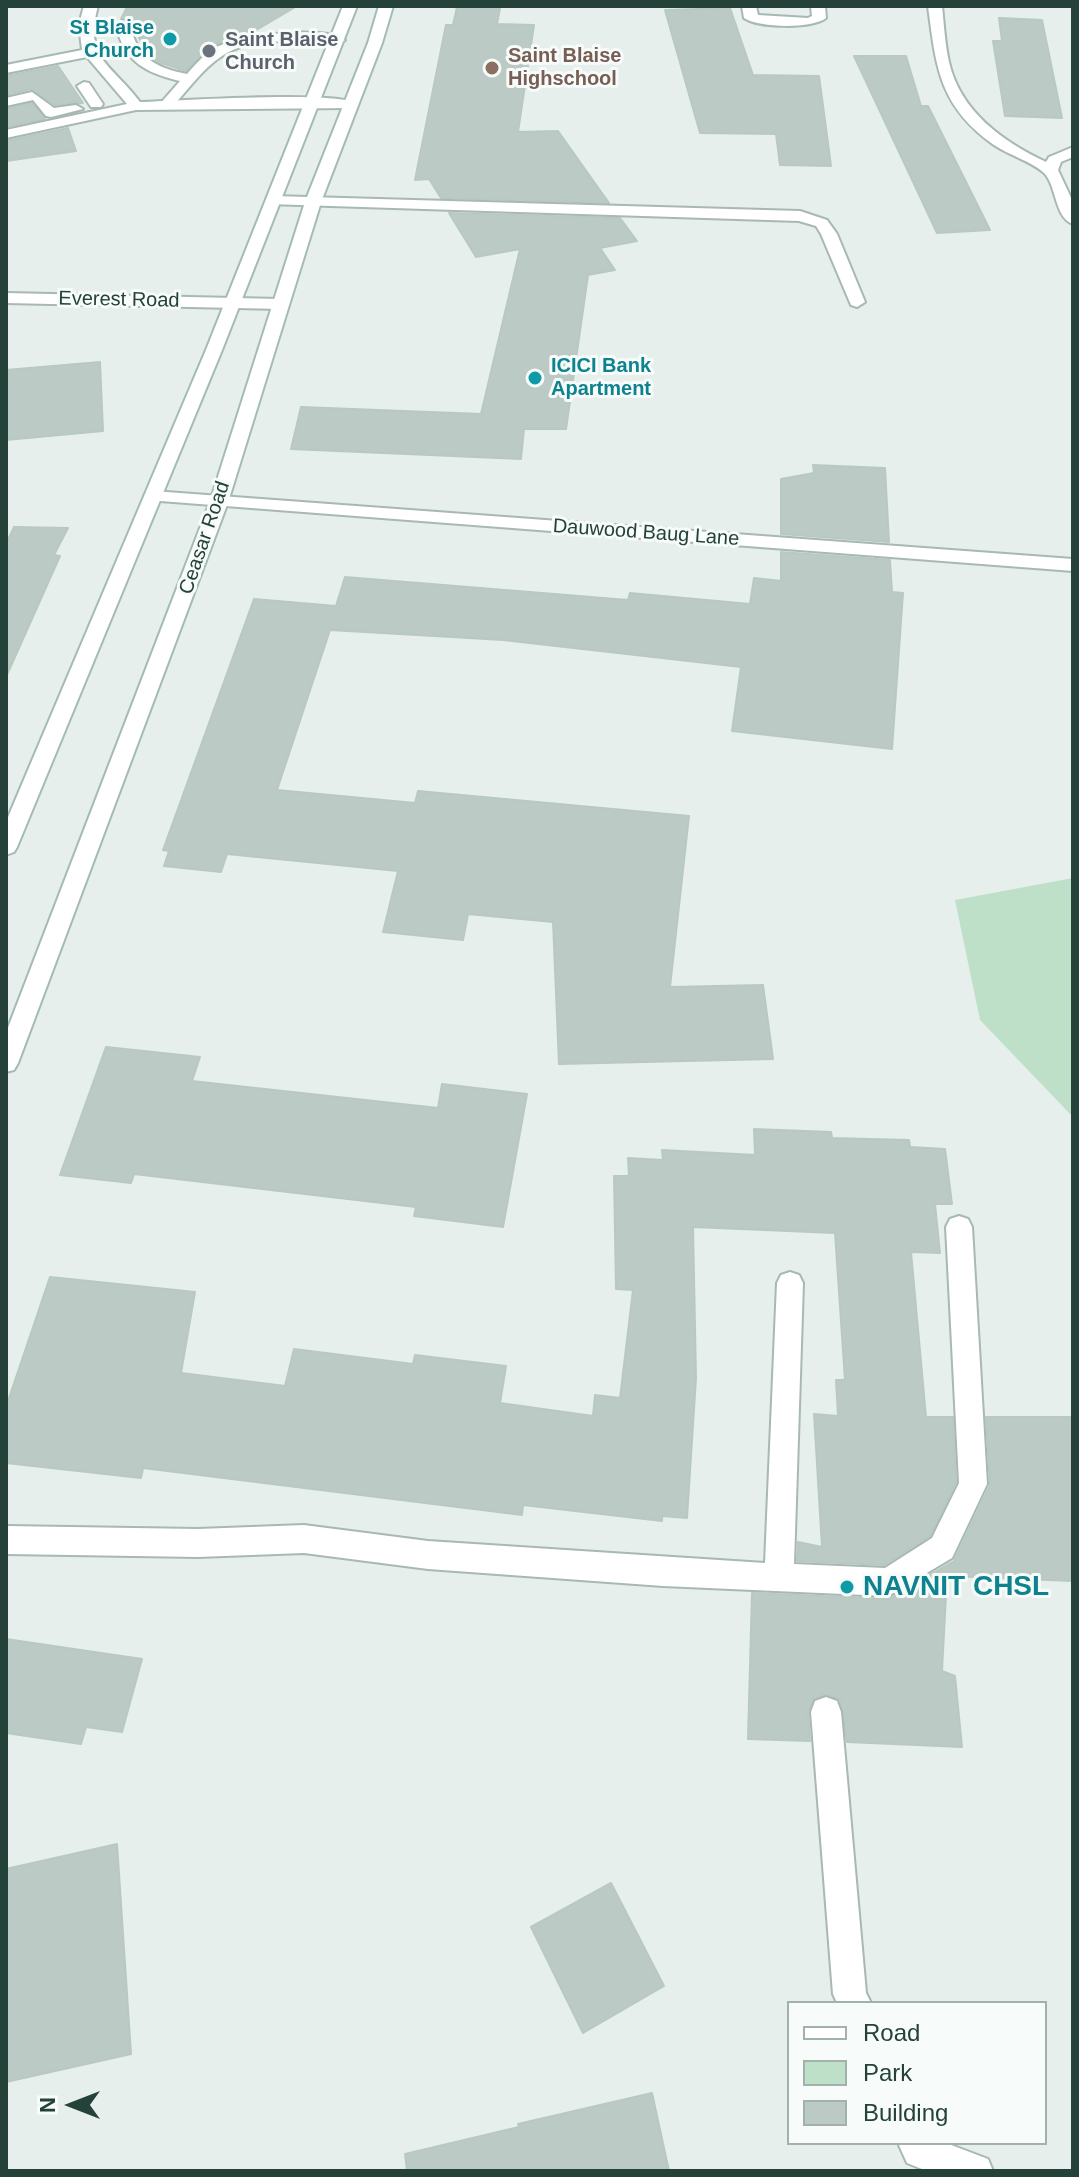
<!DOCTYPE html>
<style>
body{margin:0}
#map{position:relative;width:1079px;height:2177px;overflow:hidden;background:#e6efeb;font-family:Helvetica,sans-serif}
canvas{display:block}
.frame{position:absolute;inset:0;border:8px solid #24423a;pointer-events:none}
.legend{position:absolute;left:787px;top:2001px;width:260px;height:144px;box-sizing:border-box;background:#f7fbf9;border:2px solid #a3b1ad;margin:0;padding:10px 14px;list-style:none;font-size:24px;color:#24423a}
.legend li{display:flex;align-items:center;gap:16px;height:40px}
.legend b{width:40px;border:2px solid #a3b1ad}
.north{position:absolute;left:32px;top:2065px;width:80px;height:80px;-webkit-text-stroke:6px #f7fbf9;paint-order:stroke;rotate:270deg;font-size:22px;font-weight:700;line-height:32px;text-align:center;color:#24423a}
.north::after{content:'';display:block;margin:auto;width:28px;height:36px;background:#24423a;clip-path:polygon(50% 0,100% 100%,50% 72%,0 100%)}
</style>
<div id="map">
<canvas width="1079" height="2177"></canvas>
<div class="frame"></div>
<ul class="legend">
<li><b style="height:10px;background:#fff"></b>Road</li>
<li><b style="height:22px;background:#bfe0c8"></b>Park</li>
<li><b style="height:22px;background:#bbcac4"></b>Building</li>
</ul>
<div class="north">N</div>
</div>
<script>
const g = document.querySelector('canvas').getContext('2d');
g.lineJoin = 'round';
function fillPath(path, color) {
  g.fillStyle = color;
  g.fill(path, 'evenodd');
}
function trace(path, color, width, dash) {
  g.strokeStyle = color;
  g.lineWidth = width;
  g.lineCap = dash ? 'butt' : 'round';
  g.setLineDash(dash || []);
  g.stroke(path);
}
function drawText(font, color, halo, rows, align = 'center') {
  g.font = font + ' Helvetica,sans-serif';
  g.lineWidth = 6;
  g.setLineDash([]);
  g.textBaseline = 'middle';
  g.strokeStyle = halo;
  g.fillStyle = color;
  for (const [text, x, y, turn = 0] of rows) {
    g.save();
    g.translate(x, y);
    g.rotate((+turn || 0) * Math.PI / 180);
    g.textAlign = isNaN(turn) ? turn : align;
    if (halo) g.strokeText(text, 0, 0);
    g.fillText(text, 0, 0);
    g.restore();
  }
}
const green = new Path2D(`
 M1073,878v239l-93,-97 -25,-120z`);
const building = new Path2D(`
 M133,6h164l-49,29 -35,10 -27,26 -28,-9 -13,-11 -12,-27 -12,-5 5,-10z
 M457,7l43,1 -3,16 37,1 -16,107 40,-1 51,72 -168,-5 -12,-19 -14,1 31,-155h7z
 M730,8l23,67 66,1 12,90 -51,-1 -4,-31 -76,-1 -35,-123z
 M999,18l43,2 20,98 -57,-2 -12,-75h9z
 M854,56h52l15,50h7l62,124 -53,3z
 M58,66l25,37 -28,2 -24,-16 -25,6v-19z
 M32,103l13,16 -39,8v-18z
 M68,128l8,23 -70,10v-20z
 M449,213l171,5 17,23 -37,7 15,22 -27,5 -22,154h-42l-3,30 -230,-10 10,-42 180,7 39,-165 -44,8z
 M100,362l3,69 -97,9v-70z
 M813,465l72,3 4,74 -108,-8v-55l33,-6z
 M14,527l54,1 -14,27 6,1 -54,121v-133z
 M781,552l109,8 2,32 11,1 -11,156 -160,-18 9,-64 -238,-27 -173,-10 -53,160 138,13 3,-12 271,25 -19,171 93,-2 10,74 -214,5 -6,-142 -85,-8 -5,26 -80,-8 15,-61 -171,-17 -6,18 -57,-6 5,-15 -6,-1 91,-251 82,7 9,-29 283,23 2,-7 120,11 4,-26 27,3z
 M106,1047l94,10 -8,24 246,27 4,-24 85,10 -24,133 -89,-11 2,-9 -282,-33 -3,9 -71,-8z
 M754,1129l77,3 1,6 77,2 1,7 35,2 7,55h-17l5,49 -29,-1 15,165h27l3,65 -26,54 -46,29 -87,-4 1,-19 24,5 -8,-133 24,2 -2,-36h9l-10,-147 -142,-6 3,151 -9,140 -25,-2v5l-139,-16 -1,10 -379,-47 -2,10 -135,-15v-56l44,-130 145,15 -14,81 104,13 9,-37 119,15 2,-9 91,11 -6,37 93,13 2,-21 25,3 13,-108 -17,-1 -2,-113h15l-1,-18 35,2 -1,-10 93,5z
 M986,1417h87v164l-126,-5 -5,95 13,5 7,71 -115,-5 -7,-42 -13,-6 -13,4 -6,13 2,30 -62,-2 4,-146 136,6 66,-38 36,-76z
 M6,1639l136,20 -20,73 -36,-5 -5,17 -75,-11z
 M117,1844l14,210 -125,28v-213z
 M611,1883l53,103 -81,47 -52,-106z
 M652,2093l17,78h-262l-2,-17 114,-27 -1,-3z`);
const service = new Path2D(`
 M123,21l7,4c7,32 25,43 57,49 8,-9 17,-20 28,-26 21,-13 110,-23 130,-8l-7,4c-35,-2 -86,-9 -116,12 -19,12 -35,35 -51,52l-5,1 -7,-4 21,-24c-34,-8 -56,-19 -64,-56z`);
const minor = new Path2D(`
 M84,6h14c-15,53 14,58 42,96 34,-1 200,-12 218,2l-7,4 -215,2 -130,28v-8l121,-26 -40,-47 -81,16v-8l76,-15 -3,-26z
 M742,6h14l2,9 50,3 4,-2 -1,-10h14l1,12c-14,11 -67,10 -82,0z
 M928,6h14c2,19 3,38 7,56 11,49 54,80 97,100l3,-5 24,-10v10l-12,5 -3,8 15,32v22c-19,-6 -16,-40 -30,-52 -13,-11 -34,-17 -49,-27 -55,-39 -58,-78 -66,-139z
 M84,82l5,1 14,21 -2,3h-10l-14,-21z
 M32,92l22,16 22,-3 7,4 -32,8 -5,-1 -13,-16 -27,6v-8z
 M273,196l527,15 27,9 10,14 28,68 -8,5 -6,-2 -30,-71 -5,-8 -17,-5 -531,-17v-6z
 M6,293l275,6 8,5 -8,5 -275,-6z
 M959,1216l9,3 4,8 15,257 -35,74 -64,38 -225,-10 -235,-17 -124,-16 -106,4 -192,-3v-28l192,3 106,-4 124,16 337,22 12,-280 4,-8 9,-3 9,3 4,8 -9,281 91,4 47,-30 27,-55 -13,-256 4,-8z
 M826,1697l11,4 4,11 25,281 5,10h-34l-4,-9 -22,-282 4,-11z
 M898,2143h48l42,16 5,12h-66l-20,-8z`);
const tertiary = new Path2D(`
 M153,491l920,68v12l-926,-71 -3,-4z`);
const secondary = new Path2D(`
 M343,6h14l-135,344 -205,497 -3,5 -8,3v-33l200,-472z
 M379,6h14l-11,37 -61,159 -93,300 -210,561 -4,7 -8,2v-39l204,-531 95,-300 63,-159z`);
const markers = [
 [170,39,8,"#0f9aa8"],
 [209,51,8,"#6b7280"],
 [492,68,8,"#8d6e63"],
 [535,378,8,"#0f9aa8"],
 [847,1587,8,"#0f9aa8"]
];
const farCulturenames = [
 ["St Blaise",154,28],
 ["Church",154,51],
 ["ICICI Bank",551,366,"left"],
 ["Apartment",551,389,"left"]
];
const farWorshipnames = [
 ["Saint Blaise",225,40],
 ["Church",225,63]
];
const farEducationnames = [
 ["Saint Blaise",508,56],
 ["Highschool",508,79]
];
const farStreetnames = [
 ["Everest Road",119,300,1],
 ["Dauwood Baug Lane",646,533,4],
 ["Ceasar Road",205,538,-71]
];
const nearCulturenames = [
 ["NAVNIT CHSL",863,1587]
];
fillPath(green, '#bfe0c8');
fillPath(building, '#bbcac4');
trace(building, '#b8c9c2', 2);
trace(service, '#a8b8b2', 4);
trace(minor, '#a8b8b2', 4);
trace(tertiary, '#a8b8b2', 4);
trace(secondary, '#a4bbb3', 4);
fillPath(service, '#fff');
fillPath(minor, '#fff');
fillPath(tertiary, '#fff');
fillPath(secondary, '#fff');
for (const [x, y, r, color] of markers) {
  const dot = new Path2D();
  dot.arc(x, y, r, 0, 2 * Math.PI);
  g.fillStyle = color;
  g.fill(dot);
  trace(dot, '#f7fbf9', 3);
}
drawText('bold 20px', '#0d838f', '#f7fbf9', farCulturenames, 'right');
drawText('bold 20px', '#5b616d', '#f7fbf9', farWorshipnames, 'left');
drawText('bold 20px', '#785e54', '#f7fbf9', farEducationnames, 'left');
drawText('20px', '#24423a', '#f7fbf9', farStreetnames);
drawText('bold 28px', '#0d838f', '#f7fbf9', nearCulturenames, 'left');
</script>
